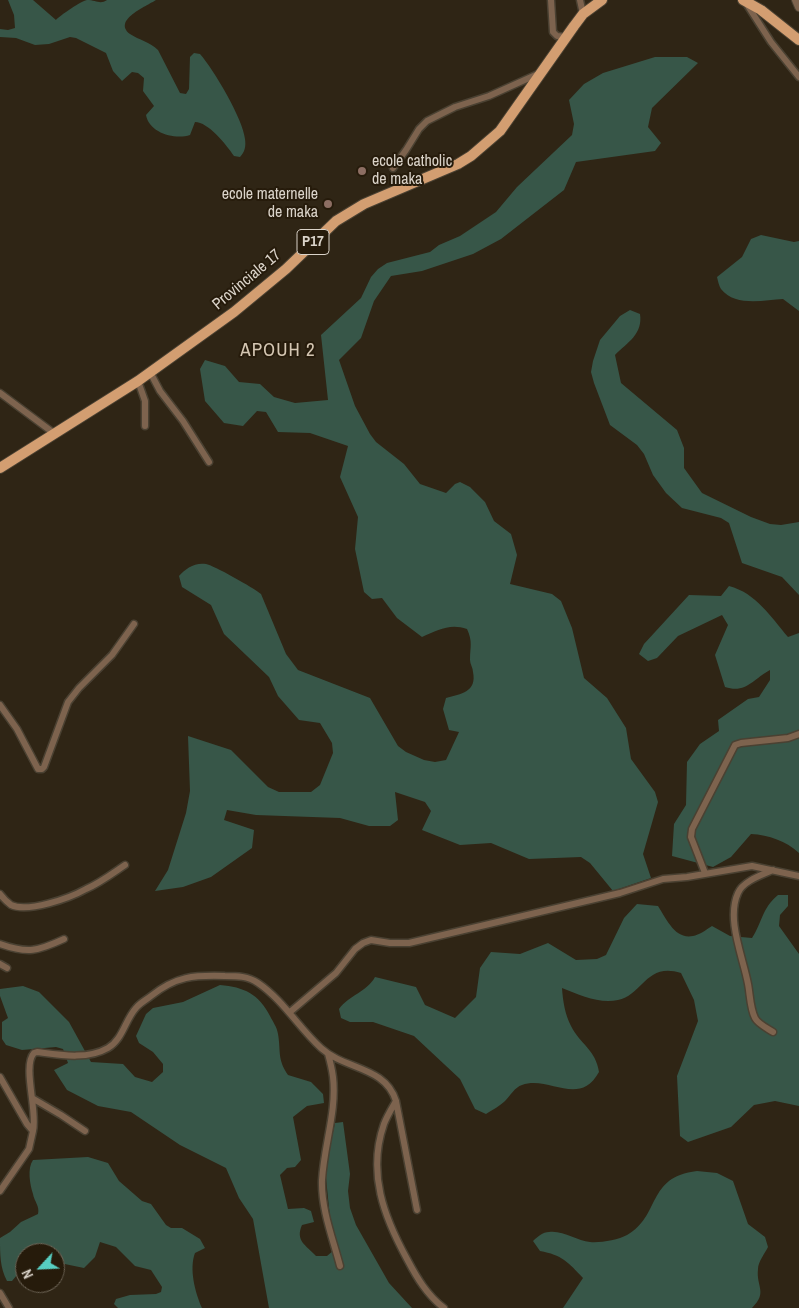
<!DOCTYPE html>
<style>
body{margin:0}
#map{position:relative;width:799px;height:1308px;overflow:hidden;background:#2f2515;font-family:"Archivo Narrow",sans-serif}
canvas{display:block}
.north{position:absolute;left:15px;top:1243px;width:50px;height:50px;box-sizing:border-box;background:#261b0b;border:1px solid #6e6557;border-radius:50%;rotate:245deg;font-size:14px;font-weight:700;line-height:20px;text-align:center;color:#dad3c9}
.north::after{content:'';display:block;margin:auto;width:18px;height:22px;background:#57cec1;clip-path:polygon(50% 0,100% 100%,50% 72%,0 100%)}
</style>
<div id="map">
<canvas width="799" height="1308"></canvas>
<div class="north">N</div>
</div>
<script>
const g = document.querySelector('canvas').getContext('2d');
g.lineJoin = 'round';
function fillPath(path, color) {
  g.fillStyle = color;
  g.fill(path, 'evenodd');
}
function trace(path, color, width, dash) {
  g.strokeStyle = color;
  g.lineWidth = width;
  g.lineCap = dash ? 'butt' : 'round';
  g.setLineDash(dash || []);
  g.stroke(path);
}
function drawText(font, color, halo, rows, align = 'center') {
  g.font = font + ' "Archivo Narrow",sans-serif';
  g.lineWidth = 4;
  g.setLineDash([]);
  g.textBaseline = 'middle';
  g.strokeStyle = halo;
  g.fillStyle = color;
  for (const [text, x, y, turn = 0] of rows) {
    g.save();
    g.translate(x, y);
    g.rotate((+turn || 0) * Math.PI / 180);
    g.textAlign = isNaN(turn) ? turn : align;
    if (halo) g.strokeText(text, 0, 0);
    g.fillText(text, 0, 0);
    g.restore();
  }
}
const forest = new Path2D(`
 M8,0h25l23,20c3,-4 27,-20 31,-20 9,0 13,5 20,0h49c-9,6 -44,20 -26,34 9,6 20,8 28,16l22,43 6,1 3,-5 1,-32 4,-4 6,1c14,16 43,65 45,85 1,7 0,13 -5,18l-6,-1c-8,-12 -26,-34 -39,-34l-5,13c-15,5 -41,-2 -44,-20l8,-9 -11,-15 1,-13 -6,-5 -6,-1 -10,9 -9,-10 -7,-18 -30,-15 -6,-1 -21,7 -14,1 -19,-7 -16,-1v-8l8,1 7,-2 -1,-13z
 M655,57h32l11,6 -46,45 -4,19 13,16 -6,8 -79,11 -12,28 -63,49 -28,15 -51,17 -31,5 -17,25 -13,37 -22,22 16,46 15,28 6,8 28,22 16,20 26,9 9,-9 5,-2 10,5 15,15 9,19 17,13 6,21 -7,29 42,10 9,7 11,27 12,50 23,20 19,30 5,31 24,33 3,10 -15,52 8,24 -38,13 -23,-28 -9,-6 -52,2 -38,-16 -31,2 -38,-15 9,-19 -6,-9 -30,-10 3,28 -8,6h-21l-29,-8 -84,-3 -29,-5 -3,10 30,10 -2,18 -41,29 -28,10 -28,4 13,-21 18,-57 4,-22 -2,-55 43,14 37,37 11,5h32l9,-7 13,-32 -1,-10 -12,-20 -21,-3 -21,-24 -9,-19 -45,-43 -13,-29 -29,-18 -3,-11c6,-7 16,-14 27,-12 7,1 48,24 55,30l25,60 12,16 72,28 28,48 8,6 18,8 11,2 11,-2 13,-28 -10,-2 -6,-21 3,-11c15,-4 31,-6 27,-26 0,-4 -3,-8 -3,-12 0,-13 3,-18 -3,-31 -17,-6 -29,1 -45,8l-25,-19 -15,-20 -10,1 -8,-7 -9,-43 3,-32 -18,-40 8,-31 -38,-13 -32,-1 -12,-20 -9,-1 -14,15 -19,-3 -19,-22 -5,-32 5,-9 20,6 14,16 21,2 14,13 21,6 33,-3 -7,-65 40,-37 10,-21 7,-8 9,-6 43,-11 9,-7 21,-9 36,-24 21,-25 55,-52 2,-11 -5,-24 15,-16 19,-11z
 M761,235l33,7 5,-1v70l-16,-12c-19,1 -48,8 -62,-10 -2,-3 -3,-8 -4,-12l25,-20 9,-18z
 M630,310l10,4c3,20 -12,28 -25,41l6,28 56,47 7,18v20l18,25 49,24 19,7 11,1 18,-3v73l-17,-18 -40,-14 -13,-40 -8,-5 -39,-10 -16,-15 -13,-18 -9,-21 -7,-9 -27,-20 -16,-42 -3,-11 2,-11 7,-21 20,-24z
 M729,586c27,7 42,31 59,51l11,-4v220c-13,-12 -30,-18 -48,-19l-20,23 -18,10 -41,-11 2,-32 12,-19 1,-43 13,-18 19,-13 -1,-11 30,-21 11,-2 11,-17v-10c-17,9 -24,24 -45,17l-10,-32 13,-30 -6,-10 -44,21 -21,22 -9,3 -9,-7 5,-10 45,-49 32,1z
 M778,895h10v11l-8,9 -1,11 20,28v152l-24,-5 -21,4 -23,22 -43,15 -8,-6 -3,-60 21,-55 -4,-21 -13,-27c-35,-11 -38,22 -63,27 -19,4 -38,-5 -56,-12 1,14 3,26 9,38 9,18 25,24 28,46 -20,36 -50,3 -77,13 -7,2 -12,11 -17,16 -5,5 -13,9 -19,13l-11,-5 -15,-30 -46,-43 -41,-14h-23l-9,-4 -2,-9c10,-14 28,-17 36,-32l41,10 9,18 30,13 21,-21 4,-29 11,-16 29,2 28,-11 28,17 21,-1 9,-4 18,-37 13,-14 21,2c8,12 17,34 35,30 6,-1 13,-6 19,-10l18,10 22,2c10,-15 10,-30 26,-43z
 M220,985c24,2 39,9 50,31 3,6 7,11 8,18 3,17 -1,25 10,41l23,7 12,12 1,9 -17,3 -14,11 8,43 -6,7 -8,1 -7,7 8,34 16,-1 7,3 3,11 -12,3c-7,16 4,20 14,31h11l7,-6 2,-8 -6,-24 -5,-50 10,-45 8,-1 7,52 -2,17 2,17 6,17 33,58 23,25h-143l-16,-89 -14,-21 -13,-30 -46,-23 -49,-33 -33,-6 -31,-16 -13,-20 14,-7 -5,-14 -7,-2 -34,3 -16,-5 -4,-6v-17l6,-4 -8,-22v-7l23,-3 16,6 30,30 22,40 32,2 12,13 17,5 11,-10v-8l-10,-12 -14,-9 -3,-7 10,-22 7,-6 30,-6z
 M88,1157l20,6 11,18 23,20 9,3 15,21 5,3h11l18,11 5,9 -10,5c-6,16 0,39 7,55h-84l-4,-4 2,-5 14,-4 26,-1 5,-2 1,-5 -11,-17 -16,-4 -19,-19 -16,-5 -5,15 -11,11 -29,-6v-9h-30v15l-3,1 -10,12h-5c-7,-13 -7,-27 -7,-43l10,-6 11,-10 17,-8c2,-8 -4,-13 -5,-20 -3,-9 -6,-26 0,-34z
 M697,1171l20,2 16,8 15,43 17,13 3,10c-3,6 -10,15 -10,22 -2,18 10,23 -6,39h-189l20,-30c-15,-16 -21,-23 -43,-27l-7,-10c4,-4 10,-9 16,-9 14,-2 28,9 41,10 10,1 28,-2 37,-7 34,-19 19,-58 70,-64z`);
const minor = new Path2D(`
 M551,0l2,32 4,4 9,1
 M580,0l3,14
 M746,3l25,39 28,35
 M393,168l13,-18 13,-21 8,-8 28,-14 34,-11 49,-22
 M150,372l10,19 23,30 26,41
 M138,381l7,20v25
 M0,393l55,41
 M0,705l17,24 21,40h4l2,-2 24,-65 11,-14 33,-33 22,-31
 M773,870c-11,5 -30,11 -35,23 -12,26 5,64 10,91 2,10 2,24 7,34 3,6 12,10 18,14
 M705,873l-14,-36 1,-8 43,-84 6,-2 47,-5 11,-4
 M0,894c3,4 7,8 11,11 17,8 59,-7 75,-16 14,-6 27,-16 39,-24
 M0,944c28,10 38,7 64,-5
 M0,964l7,4
 M290,1012l46,-39 19,-24 8,-6 8,-3 19,3h19l211,-50 43,-14 24,-2 65,-11 47,10
 M328,1054c2,7 4,15 5,23 4,34 -9,68 -11,103 -1,29 11,59 18,86
 M0,1077l27,47 6,7c5,-19 -11,-65 1,-78l3,-1c23,3 50,8 71,-4 15,-9 17,-28 28,-40 4,-5 10,-8 15,-12 25,-20 43,-21 74,-20 12,0 23,0 33,7 25,17 41,45 63,65 24,22 64,18 75,53l21,109
 M32,1098l29,17 24,16
 M396,1101c-4,7 -9,15 -12,23 -17,49 0,93 23,135 10,19 20,36 37,49
 M0,1191l29,-42 4,-18
 M0,1293l9,15`);
const tertiary = new Path2D(`
 M796,0l3,7`);
const primary = new Path2D(`
 M743,0l18,10 38,30
 M0,468l138,-87 96,-69 52,-43 50,-48 28,-17 94,-40 13,-8 29,-25 74,-105 9,-12 19,-14`);
const markers = [
 [362,171,5,"#8d6e63"],
 [328,204,5,"#8d6e63"]
];
const shields = [
 [313,242,32]
];
const shieldNames = [
 ["P17",313,242]
];
const poiNames = [
 ["ecole catholic",372,162],
 ["de maka",372,180],
 ["ecole maternelle",318,195,"right"],
 ["de maka",318,213,"right"]
];
const streetNames = [
 ["Provinciale 17",247,280,-40]
];
const quarterNames = [
 ["APOUH 2",278,351]
];
fillPath(forest, '#375648');
trace(minor, '#4a4132', 9);
trace(tertiary, '#4a4132', 10);
trace(primary, '#4a4132', 12);
trace(minor, '#7d634e', 6);
trace(tertiary, '#7d634e', 8);
trace(primary, '#d39e71', 10);
for (const [x, y, r, color] of markers) {
  const dot = new Path2D();
  dot.arc(x, y, r, 0, 2 * Math.PI);
  g.fillStyle = color;
  g.fill(dot);
  trace(dot, '#261b0b', 2);
}
for (const [x, y, w] of shields) {
  const box = new Path2D();
  box.roundRect(x - w / 2, y - 12.5, w, 25, 4);
  g.fillStyle = '#261b0b';
  g.fill(box);
  trace(box, '#dad3c9', 1);
}
drawText('bold 15px', '#dad3c9', null, shieldNames);
drawText('16px', '#dad3c9', '#261b0b', poiNames, 'left');
drawText('16px', '#dad3c9', '#261b0b', streetNames);
g.letterSpacing = '1px';
drawText('19px', '#d4c6b2', '#261b0b', quarterNames);
g.letterSpacing = '0px';
</script>
